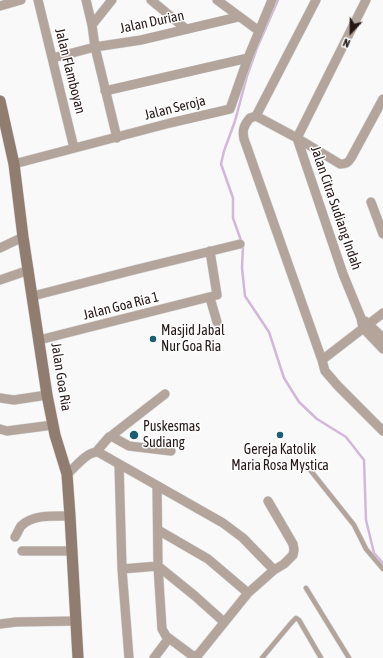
<!DOCTYPE html>
<style>
body{margin:0}
#map{position:relative;width:383px;height:658px;overflow:hidden;background:#f9f9f9;font-family:"Asap Condensed",sans-serif}
canvas{display:block}
.north{position:absolute;left:331px;top:12px;width:40px;height:40px;-webkit-text-stroke:3px #fff;paint-order:stroke;rotate:202deg;font-size:11px;font-weight:700;line-height:16px;text-align:center;color:#271818}
.north::after{content:'';display:block;margin:auto;width:14px;height:18px;background:#271818;clip-path:polygon(50% 0,100% 100%,50% 72%,0 100%)}
</style>
<div id="map">
<canvas width="383" height="658"></canvas>
<div class="north">N</div>
</div>
<script>
const g = document.querySelector('canvas').getContext('2d');
g.lineJoin = 'round';
function trace(path, color, width, dash) {
  g.strokeStyle = color;
  g.lineWidth = width;
  g.lineCap = dash ? 'butt' : 'round';
  g.setLineDash(dash || []);
  g.stroke(path);
}
function drawText(font, color, halo, rows, align = 'center') {
  g.font = font + ' "Asap Condensed",sans-serif';
  g.lineWidth = 3;
  g.setLineDash([]);
  g.textBaseline = 'middle';
  g.strokeStyle = halo;
  g.fillStyle = color;
  for (const [text, x, y, turn = 0] of rows) {
    g.save();
    g.translate(x, y);
    g.rotate((+turn || 0) * Math.PI / 180);
    g.textAlign = isNaN(turn) ? turn : align;
    if (halo) g.strokeText(text, 0, 0);
    g.fillText(text, 0, 0);
    g.restore();
  }
}
const stream = new Path2D(`
 M278,0l-21,48 -10,28 -12,45 -11,30 -3,13 12,34v20l10,28 -1,22 3,28 24,36 15,46 15,24 18,17 29,18 18,23 2,60 8,33 9,10`);
const service = new Path2D(`
 M307,466l47,59 12,24 17,20
 M306,588l43,70
 M262,658l30,-36 4,-4 3,2 22,38`);
const minor = new Path2D(`
 M38,0l36,148
 M86,0l6,25 3,22 22,91
 M151,0l35,29
 M217,0l42,31
 M366,0l-69,138 46,136 18,44 2,10 20,21
 M0,6l21,-6
 M92,25l20,-25
 M53,58l42,-11 46,-7 97,-23
 M105,91l143,-33
 M256,116l60,-116
 M14,164l156,-41 60,-14 18,-51 24,-58
 M371,202l12,32
 M0,248l23,-11
 M0,280l29,-10
 M33,296l101,-26 106,-26
 M210,298l7,24
 M383,313l-61,47 3,11 13,15 45,45
 M365,321l18,17
 M39,340l178,-45 -7,-44
 M322,360l-78,-221c-2,-9 0,-14 6,-21l6,-2 41,22 43,26c6,0 8,-1 11,-6l32,-59
 M0,398l14,2 33,-5
 M0,429l7,2 46,-6
 M111,436l54,-42
 M96,452l13,-15 2,-1 18,10 42,5
 M119,464l3,105 7,89
 M67,474c9,-7 19,-22 31,-22l125,71 20,15 31,32
 M157,486l1,80 4,63 4,7 27,20 5,-1 50,-62 26,-23 10,-6 9,-9 1,-5 -1,-6 -25,-43
 M158,530l50,29 40,34
 M15,537c2,-3 4,-8 6,-11 12,-12 34,-10 49,-10
 M22,551h50
 M122,569l36,-3 37,30 29,26
 M0,624l16,-2 60,-1
 M154,658l15,-20`);
const secondary = new Path2D(`
 M0,101l14,63 9,73 24,158 8,40 12,39 3,42 8,142`);
const markers = [
 [153,339,4,"#1b5f72"],
 [134,435,5,"#1b5f72"],
 [280,435,4,"#1b5f72"]
];
const streetNames = [
 ["Jalan Durian",152,22,-12],
 ["Jalan Flamboyan",70,71,76],
 ["Jalan Seroja",175,108,-14],
 ["Jalan Citra Sudiang Indah",336,208,71],
 ["Jalan Goa Ria 1",121,306,-14],
 ["Jalan Goa Ria",61,377,81]
];
const poiNames = [
 ["Masjid Jabal",161,331],
 ["Nur Goa Ria",161,347],
 ["Puskesmas",143,427],
 ["Sudiang",143,443],
 ["Gereja Katolik",280,450,"center"],
 ["Maria Rosa Mystica",280,466,"center"]
];
trace(stream, '#d2b7db', 2.5);
trace(service, '#d7d5d5', 5.5);
trace(minor, '#d7d5d5', 10);
trace(secondary, '#d7d5d5', 12);
trace(service, '#b3a59c', 4.5);
trace(minor, '#b3a59c', 9);
trace(secondary, '#917d70', 11);
for (const [x, y, r, color] of markers) {
  const dot = new Path2D();
  dot.arc(x, y, r, 0, 2 * Math.PI);
  g.fillStyle = color;
  g.fill(dot);
  trace(dot, '#fff', 1.5);
}
drawText('14px', '#271818', '#fff', streetNames);
drawText('14px', '#271818', '#fff', poiNames, 'left');
</script>
